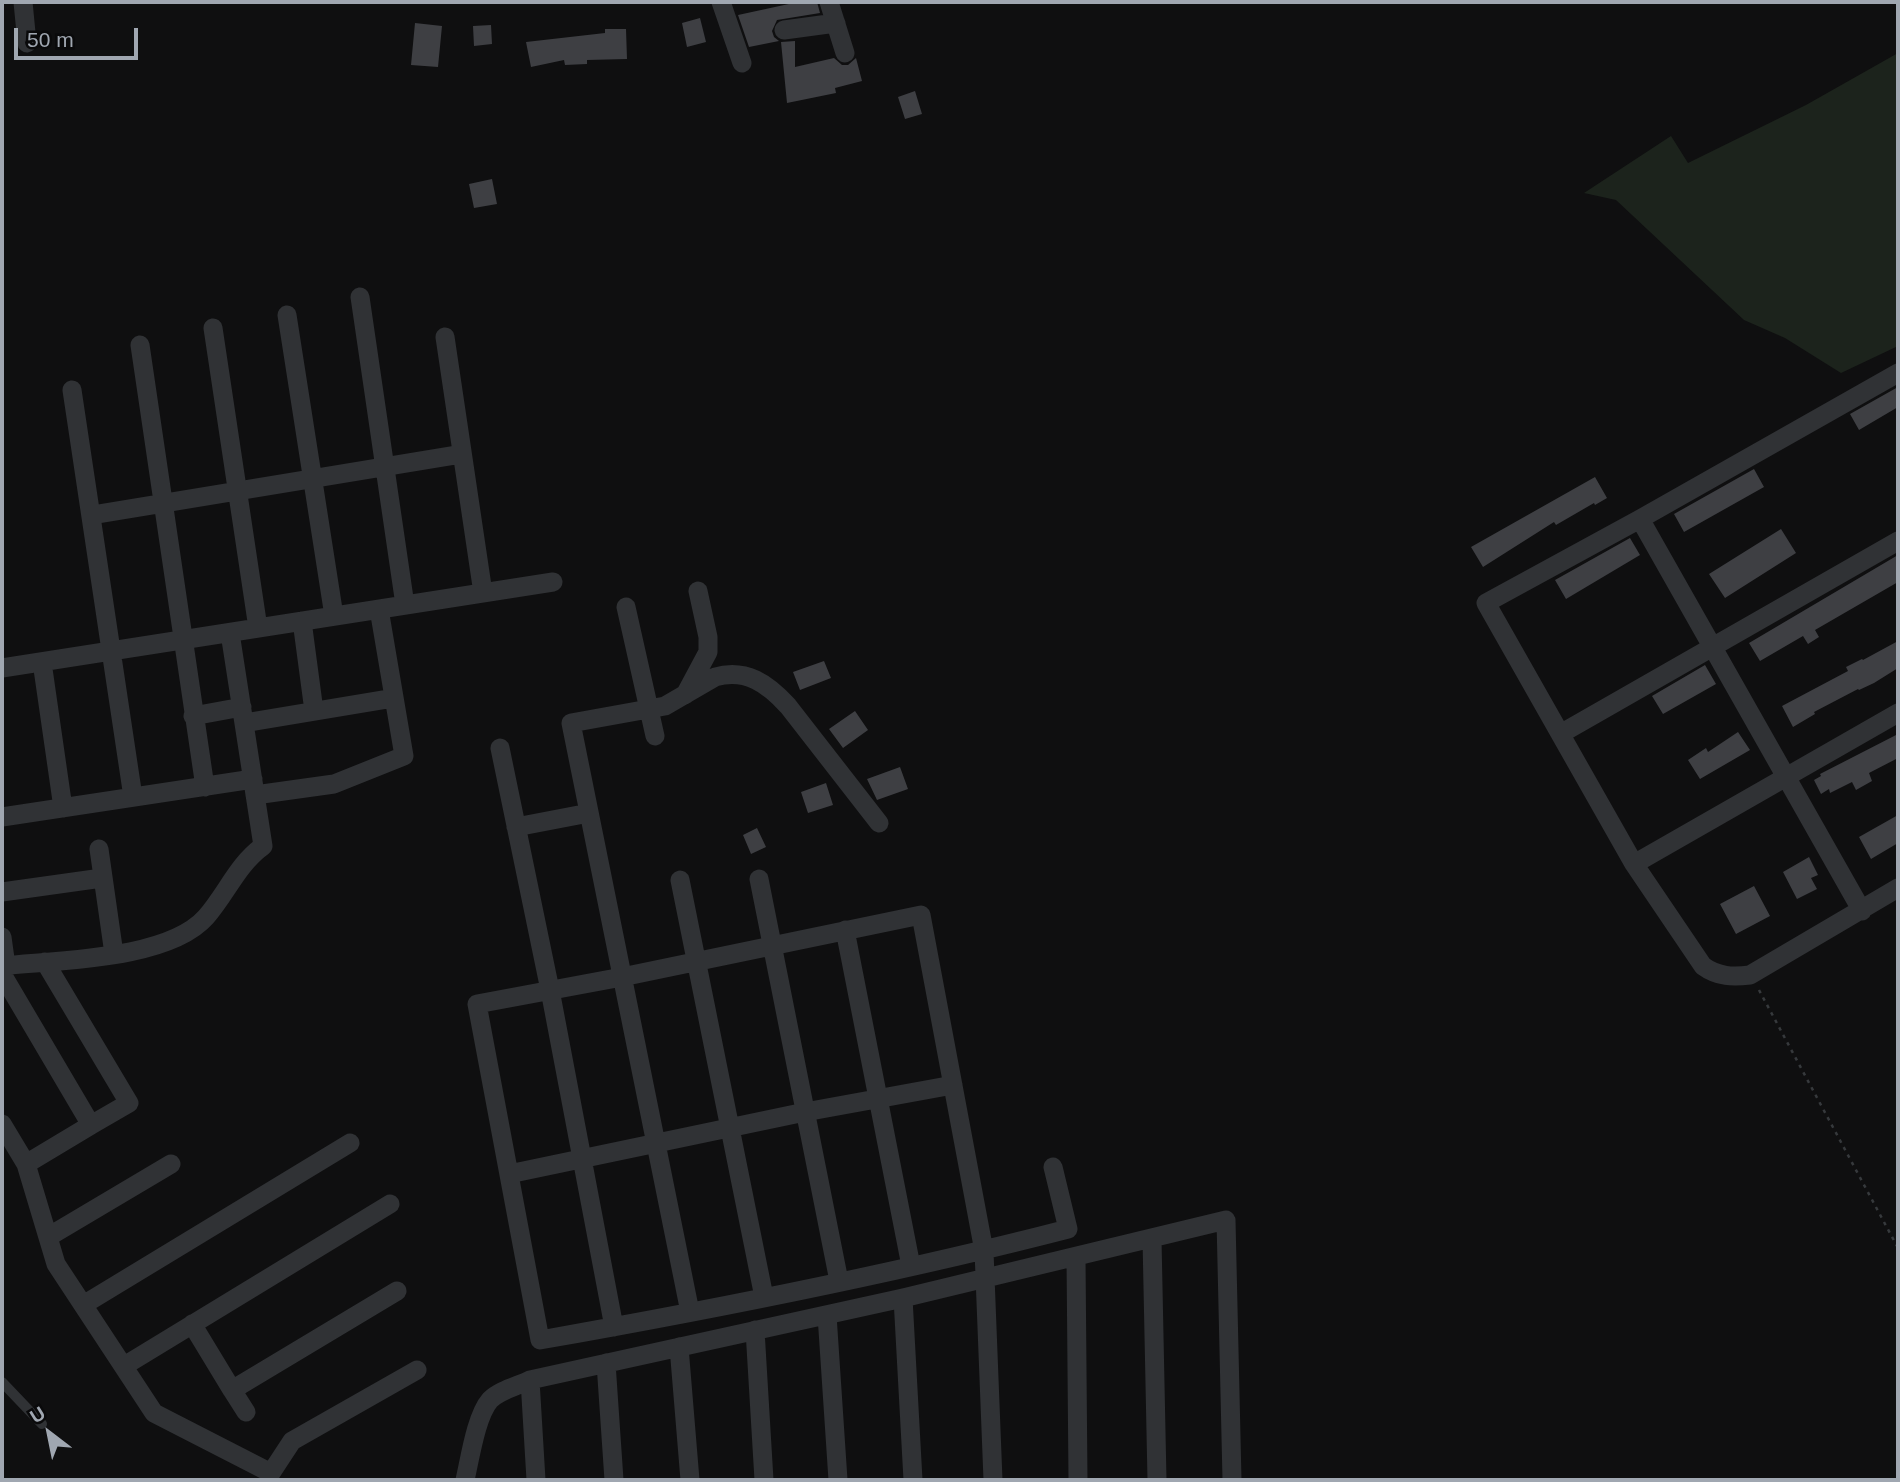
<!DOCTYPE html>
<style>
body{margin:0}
#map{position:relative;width:1900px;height:1482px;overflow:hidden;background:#0f0f10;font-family:Arial,sans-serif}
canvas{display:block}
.frame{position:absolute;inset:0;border:4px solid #a0a7b1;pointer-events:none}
.north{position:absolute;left:14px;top:1398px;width:70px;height:70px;-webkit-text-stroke:5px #0a0a0b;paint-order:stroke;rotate:328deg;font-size:19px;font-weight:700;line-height:28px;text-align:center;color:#a0a7b1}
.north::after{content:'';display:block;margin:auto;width:24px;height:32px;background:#a0a7b1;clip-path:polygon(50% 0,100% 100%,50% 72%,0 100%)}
.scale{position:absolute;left:14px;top:28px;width:124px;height:32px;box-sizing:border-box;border:4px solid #a0a7b1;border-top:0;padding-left:9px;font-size:21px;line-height:24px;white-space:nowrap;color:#a0a7b1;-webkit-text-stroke:5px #0a0a0b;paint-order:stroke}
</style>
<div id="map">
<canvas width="1900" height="1482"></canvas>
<div class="frame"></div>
<div class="north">U</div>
<div class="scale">50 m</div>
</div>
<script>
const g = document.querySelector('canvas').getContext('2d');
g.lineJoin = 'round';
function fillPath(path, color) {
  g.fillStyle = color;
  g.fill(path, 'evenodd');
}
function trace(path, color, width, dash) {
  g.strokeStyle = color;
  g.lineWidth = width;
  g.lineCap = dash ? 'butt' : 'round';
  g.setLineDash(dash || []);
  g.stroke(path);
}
const green = new Path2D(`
 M1898,53v293l-57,27 -56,-35 -41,-18 -128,-120 -32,-7 87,-57 17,27 118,-58z`);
const building = new Path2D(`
 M798,2h19l3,11 -43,7 -5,11 2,6 5,4 -30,6 -11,-32z
 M700,18l6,24 -19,5 -5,-24z
 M415,23l27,3 -4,41 -27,-2z
 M491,25l1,19 -18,2 -1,-20z
 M605,29h21l1,30 -40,1v4l-22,1 -1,-5 -33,7 -5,-25 79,-9z
 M795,41v26l39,-9 8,7h6l8,-7 6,23 -27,7 1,5 -49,10 -6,-61z
 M915,91l7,23 -17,5 -7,-22z
 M492,179l5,25 -23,4 -5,-24z
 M1898,387v20l-39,23 -9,-16z
 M1754,469l10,18 -80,45 -10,-18z
 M1595,477l12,21 -12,7 -1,-2 -38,22 -2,-3 -71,45 -12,-20z
 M1781,529l15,24 -71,45 -16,-24z
 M1630,538l10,17 -74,44 -11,-19z
 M1898,555v27l-83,48 4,7 -11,7 -5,-8 -43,25 -11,-18z
 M1898,641v27l-24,15 -15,7 -1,-1 -44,23 1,2 -22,13 -11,-21 66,-35 -2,-4 16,-8 1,1z
 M824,661l7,17 -31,12 -7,-18z
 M1705,665l11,19 -53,30 -11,-18z
 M855,711l13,19 -25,18 -14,-19z
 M1738,732l12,18 -50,29 -12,-19 18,-12 2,4z
 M1898,734v24l-29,15 3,8 -16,9 -4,-8 -22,11 -1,-4 -8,5 -7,-14 7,-4 -1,-2z
 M900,767l8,22 -31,11 -10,-21z
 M826,783l7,22 -25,8 -7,-21z
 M1898,815v28l-27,16 -12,-22z
 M757,828l9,19 -15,7 -8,-19z
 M1809,857l9,18 -7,3 6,11 -20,10 -14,-27z
 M1754,886l16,30 -34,18 -16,-30z`);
const path = new Path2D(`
 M1759,990l139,258`);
const service = new Path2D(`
 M2,1382l40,42`);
const minor = new Path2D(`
 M23,2l4,41
 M721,2l21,61
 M829,2l16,51
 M784,30l52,-7
 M360,297l45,308
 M287,315l47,301
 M213,328l45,300
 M445,337l38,256
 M140,345l65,442
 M72,390l61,407
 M92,515l370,-61
 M1640,519l222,392
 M626,607l29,129
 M302,621l12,90
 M42,662l21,146
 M2,668l551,-86
 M685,695l23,-43v-15l-10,-46
 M1898,713l-264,151 69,102c15,11 30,11 47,9l148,-87
 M193,716l49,-9
 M244,723l150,-25
 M1562,733l336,-192
 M500,748l50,242 64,337
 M255,795l79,-11 70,-28 -25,-147
 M2,817l251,-38
 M516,827l73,-14
 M99,849l15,105
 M1634,864l-148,-261 154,-84 258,-146
 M759,879l80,402
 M680,880l84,417
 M2,892l100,-14
 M845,930l66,336
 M2,937l4,29
 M45,962l84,141 -38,22
 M2,966c55,-6 166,-6 204,-49 21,-24 31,-52 57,-71l-33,-213
 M2,974l89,151 -65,39
 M2,1124l24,40 30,100 98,149 117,60 21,-32 125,-71
 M509,1174l296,-62 148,-27
 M48,1237l123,-73
 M1152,1239l5,241
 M1076,1257l2,223
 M903,1298l10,182
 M83,1305l267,-162
 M690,1312l-119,-589 94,-17 50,-29c31,-9 53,7 73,29l91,117
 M827,1315l11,165
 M192,1324l40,66 165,-99
 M755,1330l9,150
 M679,1347l11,133
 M606,1363l8,117
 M124,1366l266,-162
 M530,1380l6,100
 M232,1390l14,22
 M465,1480c5,-21 11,-64 25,-80 10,-10 28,-14 40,-20l373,-82 323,-78 6,260
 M993,1480l-9,-229 -63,-336 -299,62 -145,27 63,336c176,-31 354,-66 528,-111l-15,-62`);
fillPath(green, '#1c231c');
fillPath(building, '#3e3f43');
trace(path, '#36393c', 2.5, [3.5, 5]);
trace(service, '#303235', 10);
trace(minor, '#303235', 19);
</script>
